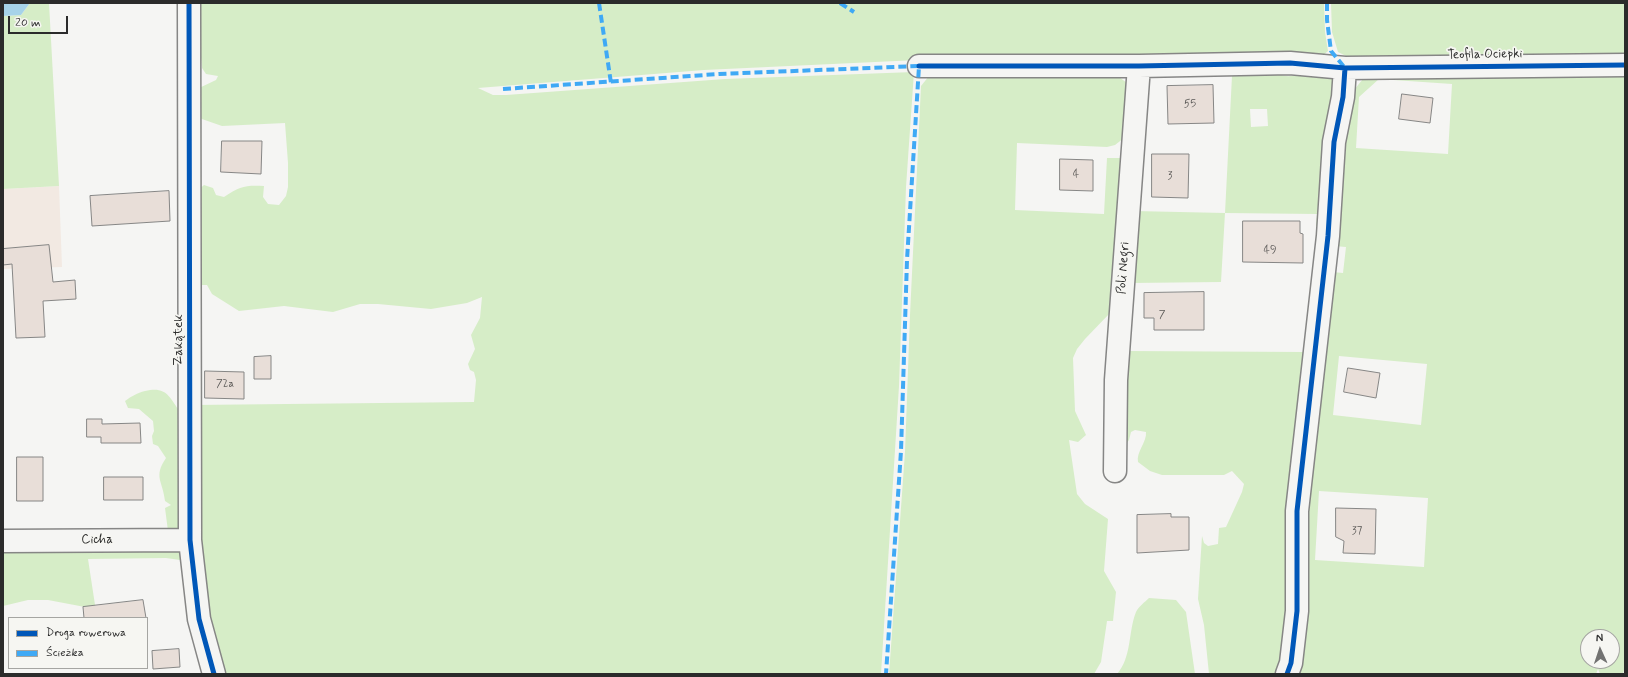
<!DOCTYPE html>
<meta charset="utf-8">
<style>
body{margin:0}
#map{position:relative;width:1628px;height:677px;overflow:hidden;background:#f5f5f3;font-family:Mynerve,sans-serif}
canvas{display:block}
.frame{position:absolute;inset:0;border:4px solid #2b2b2b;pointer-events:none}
.legend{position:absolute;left:8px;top:617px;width:140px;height:52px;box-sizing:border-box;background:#f6f6f2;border:1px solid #a5a5a2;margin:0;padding:5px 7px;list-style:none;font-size:12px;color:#2b2b2b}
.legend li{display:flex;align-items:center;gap:8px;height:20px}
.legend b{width:20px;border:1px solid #a5a5a2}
.north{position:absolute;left:1580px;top:629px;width:40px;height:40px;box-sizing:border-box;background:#f6f6f2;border:1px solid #a5a5a2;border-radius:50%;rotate:357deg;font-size:11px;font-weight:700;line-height:16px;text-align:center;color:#2b2b2b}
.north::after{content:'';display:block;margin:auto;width:14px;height:18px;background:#727271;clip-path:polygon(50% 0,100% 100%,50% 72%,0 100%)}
.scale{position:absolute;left:8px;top:16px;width:60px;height:18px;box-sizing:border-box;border:2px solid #2b2b2b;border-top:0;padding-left:5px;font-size:12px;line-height:14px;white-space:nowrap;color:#2b2b2b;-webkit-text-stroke:3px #f6f6f2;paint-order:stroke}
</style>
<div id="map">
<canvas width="1628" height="677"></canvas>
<div class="frame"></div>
<ul class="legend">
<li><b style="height:5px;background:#0057b8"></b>Droga rowerowa</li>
<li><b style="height:5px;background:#3fa9f5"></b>Ścieżka</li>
</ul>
<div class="north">N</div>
<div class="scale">20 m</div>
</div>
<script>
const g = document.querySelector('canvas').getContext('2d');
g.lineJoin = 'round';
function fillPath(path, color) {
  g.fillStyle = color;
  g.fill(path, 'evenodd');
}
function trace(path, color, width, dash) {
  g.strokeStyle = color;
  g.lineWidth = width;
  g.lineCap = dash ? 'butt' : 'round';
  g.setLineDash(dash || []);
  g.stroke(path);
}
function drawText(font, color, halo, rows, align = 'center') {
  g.font = font + ' Mynerve,sans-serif';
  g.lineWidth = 3.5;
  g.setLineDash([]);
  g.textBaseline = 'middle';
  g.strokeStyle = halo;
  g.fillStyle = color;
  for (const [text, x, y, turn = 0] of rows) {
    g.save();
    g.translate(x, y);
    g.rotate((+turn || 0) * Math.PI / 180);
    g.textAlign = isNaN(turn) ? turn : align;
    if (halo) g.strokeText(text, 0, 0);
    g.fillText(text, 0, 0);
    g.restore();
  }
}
const built = new Path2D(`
 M59,186l3,81 -59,2v-80z`);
const green = new Path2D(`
 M30,3h19l10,183 -56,3v-173l18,-1z
 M196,3h1128l1,29 3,19 -9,8 -401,1 -214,10 -226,18 15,7h13l219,-16 189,-7 -8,115 -7,199 -18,288h-657l-2,-15 -7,-12 -35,-110 -12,-6 -3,-23 6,-3 -6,-4c-2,-20 -12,-24 1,-43l-8,-12 -5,-2 -1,-8 2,-5 -1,-10 -14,-12 -11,-1 -3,-7c7,-5 12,-8 20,-10 21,-5 24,5 35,21l13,-7 281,-3 2,-22 -2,-8 -4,-2 -2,-6 7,-15 -4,-14 9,-17 2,-21 -15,6 -36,6 -53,-5h-18l-27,8 -49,-6 -45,5 -27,-17 -5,-9h-8l-2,-94 7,-6 9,3 3,7 8,2c16,-11 22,-12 40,-11l-1,11 5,7 11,1 7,-9 2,-9v-24l-3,-40 -63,3 -23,-8 -2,-29 19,-9 2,-4 -12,-2 -4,-6z
 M1331,3h294v57l-277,-3 -10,-5 -6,-20z
 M1267,70c11,4 24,11 34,1l33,7 -10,147 -8,1 1,-12 -92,-1 -4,69 -90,1 3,-72 91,2 7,-137 -34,-1zM1250,109h17l1,17 -17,1z
 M1115,74l12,9 -3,55 -9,7 -8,2 -90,-4 -2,67 89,4 3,-56h16l-13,155 -25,26 -8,10 -4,9 2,53 11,24 -8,7 -9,-2 8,54 8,10 23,15 -4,52 12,21 -3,29h-6l-6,41 -7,12h-205l16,-222 5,-137 11,-229 8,-10z
 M1625,74v592l-2,8h-23l-2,-5 -2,5h-303l9,-123 30,-279 11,1 3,-26 -12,-1 15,-150 14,-17zM1379,79l73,5 -4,70 -92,-6 3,-51zM1339,356l88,8 -6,61 -88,-10zM1319,491l109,7 -4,69 -109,-7zM1588,637h24v24h-24z
 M1127,351l177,1 -23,322h-72l-5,-49 -6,-26 4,-63 2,7 4,3 10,-2 1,-16 7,-1 16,-35 2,-8 -12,-13 -8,4h-62l-12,-4 -12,-9c-2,-10 9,-20 8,-30l-11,-2 -4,2 -2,8 -5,7z
 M3,547l177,3 7,11 -21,-3 -78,1 9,59 -12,-11 -37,-7h-20l-25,6z
 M1149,598l27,2 10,12 9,62h-78c15,-17 11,-42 19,-62 2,-5 9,-10 13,-14z`);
const water = new Path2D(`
 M3,3h27l-9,12 -18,1z`);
const building = new Path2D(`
 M1213,85l1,38 -46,1 -1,-38z
 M1402,94l31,4 -3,25 -31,-4z
 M222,141h40l-1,33 -40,-2z
 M1152,154h37l-1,44 -36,-1z
 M1060,159l33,1v31l-33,-1z
 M169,191l1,30 -78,5 -2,-30z
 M1243,221h57v12l3,1v29l-60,-1z
 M49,245l4,37 22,-2 1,19 -33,2 2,36 -29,1 -4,-74 -9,1v-16z
 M1204,292v38h-50v-12h-10v-25z
 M271,356v23h-17v-22z
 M1348,368l32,5 -4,25 -32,-6z
 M205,371l39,1v27l-39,-1z
 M87,419h15v5l38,-1 1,20h-40v-6h-14z
 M17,457h26v44h-26z
 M104,477h39v23h-39z
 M1336,508l40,1 -1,45 -32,-1 1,-12 -8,-4z
 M1171,514v3h18v33l-52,3v-38z
 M143,600l3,18h-62l-1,-11z
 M179,649l1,18 -27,2 -1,-18z`);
const street = new Path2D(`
 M189,3l1,537 9,79 15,55
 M919,66h220l151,-3 55,5 280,-3
 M1115,471l1,-91 23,-314
 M3,541l187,-1
 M1287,674l4,-11 6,-52v-100l31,-275 6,-94 9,-45 2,-29`);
const quiet = new Path2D(`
 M599,3l12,80
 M840,3l14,9
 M1327,3v17l4,31 14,17
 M503,89l216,-15 200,-8 -12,194 -6,191 -15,223`);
const cycleway = new Path2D(`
 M189,3l1,537 9,79 15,55
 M919,66h220l151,-3 55,5 280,-3
 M1287,674l4,-11 6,-52v-100l31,-275 6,-94 9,-45 2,-29`);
const numberNames = [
 ["55",1190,105],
 ["4",1076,175],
 ["3",1170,177],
 ["49",1270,251],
 ["7",1162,316],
 ["72a",225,385],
 ["37",1357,532]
];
const streetNames = [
 ["Teofila Ociepki",1485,55,-1],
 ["Poli Negri",1124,268,-86],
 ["Zakątek",179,340,-90],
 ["Cicha",97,540]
];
fillPath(built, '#f2e9e2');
fillPath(green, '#d6edc7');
fillPath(water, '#a6d3e9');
fillPath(building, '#e8ded8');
trace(building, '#868685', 1);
trace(street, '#868685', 25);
trace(street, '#f5f5f3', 22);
trace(quiet, '#3fa9f5', 4, [8, 4]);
trace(cycleway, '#0057b8', 5);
drawText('11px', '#5a5856', null, numberNames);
drawText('13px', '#2b2b2b', '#f6f6f2', streetNames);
</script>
